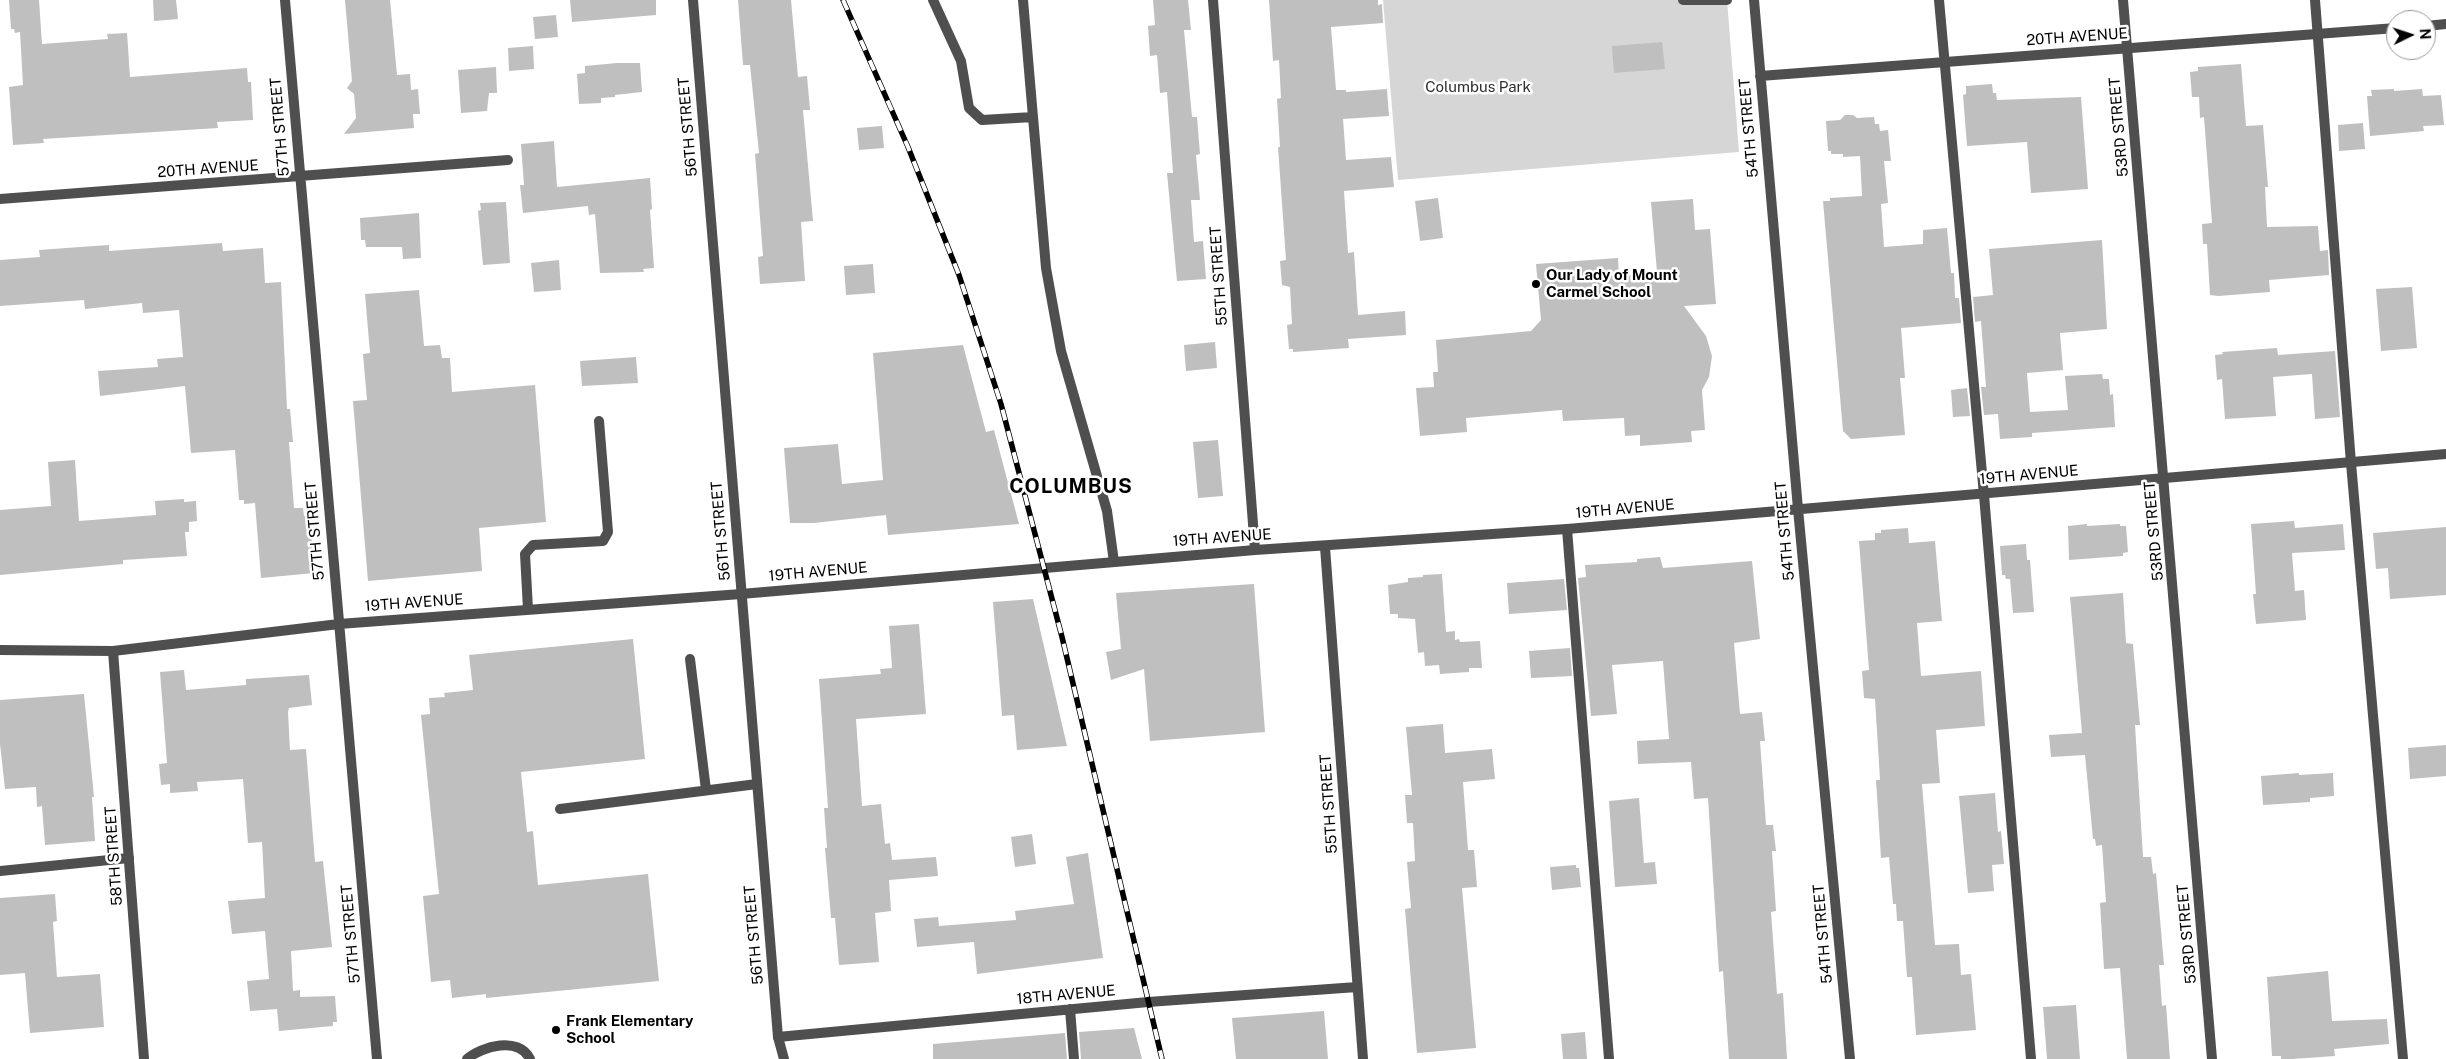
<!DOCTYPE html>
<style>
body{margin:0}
#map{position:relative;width:2446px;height:1059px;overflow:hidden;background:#fff;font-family:"Public Sans",sans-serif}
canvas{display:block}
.north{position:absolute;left:2386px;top:10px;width:50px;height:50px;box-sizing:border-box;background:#fff;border:1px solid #999;border-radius:50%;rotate:86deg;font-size:14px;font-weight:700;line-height:20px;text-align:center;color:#000}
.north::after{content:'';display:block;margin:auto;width:18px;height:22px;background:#000;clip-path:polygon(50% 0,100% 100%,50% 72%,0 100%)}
</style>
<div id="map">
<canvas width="2446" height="1059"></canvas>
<div class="north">N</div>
</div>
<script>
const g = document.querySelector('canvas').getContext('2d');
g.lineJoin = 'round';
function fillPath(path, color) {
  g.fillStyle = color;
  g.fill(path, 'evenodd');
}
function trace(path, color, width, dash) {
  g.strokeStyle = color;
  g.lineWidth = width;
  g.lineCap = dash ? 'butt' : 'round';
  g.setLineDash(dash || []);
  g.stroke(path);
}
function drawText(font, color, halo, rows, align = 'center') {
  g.font = font + ' "Public Sans",sans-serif';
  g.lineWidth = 5;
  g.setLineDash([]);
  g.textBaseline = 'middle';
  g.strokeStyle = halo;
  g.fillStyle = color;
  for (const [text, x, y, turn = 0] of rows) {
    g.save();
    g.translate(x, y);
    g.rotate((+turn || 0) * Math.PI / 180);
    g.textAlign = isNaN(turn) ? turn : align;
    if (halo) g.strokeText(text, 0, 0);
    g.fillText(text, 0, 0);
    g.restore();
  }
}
const green = new Path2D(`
 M1383,0h344l12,152 -341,28z`);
const building = new Path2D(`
 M9,0h30l3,44 66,-5 -1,-5 20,-1 3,44 117,-9 1,14h3l2,38 -36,2 1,6 -175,11 1,4 -31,2 -4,-58 14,-2 -3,-53 -5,1 -1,-4h-3z
 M153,0h23l2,19 -24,2z
 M345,0h45l7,75 13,-1 1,16 7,-1 2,25h-7l1,14 -70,6 12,-16 -2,-24 -7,-6 5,-7z
 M570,0h86v15l-84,7z
 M738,0h53l7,77 9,-1 3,34h-7l10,111 -12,1 4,59 -45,3 -2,-27 5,-1 -8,-102 4,-1 -9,-88h-7z
 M1153,0h35l3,30h-7l8,87h5l3,37 -4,1 4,45h-9l3,42 9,-1 3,38 -29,2 -10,-108h6l-6,-81 -7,1 -3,-38 -7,1 -2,-30 7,-1z
 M1269,0h109v5l4,-1 1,19 -52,4 5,63h10v2l41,-3 2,27 -46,3 3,41 45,-3 3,30 -50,4 4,62 6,-1 4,63 47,-4 1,24 -58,4 1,9 -56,4v-3h-4l-2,-24 5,-1 -2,-37 -8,-2 -2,-24 6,-1 -8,-113h2l-3,-48 4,-1 -2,-38 -6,1z
 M556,15l2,22 -23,2 -2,-22z
 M1662,42l3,27 -51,4 -2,-27z
 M533,46l1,23 -25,2 -1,-23z
 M617,63h23l2,29 -27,3v2l-14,1v5l-22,1 -2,-30 8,-1v-7z
 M2241,64l5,62 17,-1 5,62h-3l2,40 51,-1 2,25 8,-1 1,25 -60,5 1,12 -52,4 -8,-1 -3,-51h-4l-1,-20 10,-1 -8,-106 -4,1 -1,-21h-7l-2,-25 8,-1v-4z
 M496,67l1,26h-8l-2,18 -26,2 -3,-43z
 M1992,84l1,9h3l1,7 84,-3 7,92 -57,4 -4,-51 -60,4 -4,-51 3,-1v-8z
 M2394,89v2l28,-2 1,7 18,-1 3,30 -21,1 1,5 -54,5 -3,-40h5l-1,-6z
 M1845,115h8l4,3 17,-1 1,7h4l1,7 8,-1 3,31h-7l4,42 -7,1 3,43 39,-3v-14l24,-2 4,45h3l1,25h4l2,25 -60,5 4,50h-5l5,57 -54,4 -8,-8 -20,-230h7v-3l32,-2 -2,-40 -17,1v-3h-12v-3h-3l-2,-30 14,-1z
 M2363,123l2,26 -26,2 -1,-26z
 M882,126l2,22 -25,2 -2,-22z
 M554,141l3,46 93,-9 2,31 -2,1 4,58 -11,1 1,3 -44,1 -5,-59 -6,1 -1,-9 -65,7 -3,-28h4l-3,-41z
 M1438,198l5,40 -23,3 -5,-40z
 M1693,199l2,31 15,-1 6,75 -32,2 22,30 6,20 -3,21 -7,13 3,40 -14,1 1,11 -52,4v-11l-15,1 -1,-18 -61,3 -1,-11 -96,8 1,14 -47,4 -4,-48 18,-1 -1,-15h5l-2,-32 95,-9 10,-11 -5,-56 82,-6 1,17 38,-3 -6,-70z
 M506,202l4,61 -27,2 -5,-54 3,-1 -1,-7z
 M419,213l2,45 -18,1 -1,-12h-36l-1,-7h-4l-1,-22z
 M2102,240l5,89 -47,4 3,37 -36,3 3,39 38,-2 -3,-34 37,-2 1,5h6l1,16 3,-1 2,33 -83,6v4l-32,2 -2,-25 -14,1 -3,-28h5l-5,-66 -6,1 -2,-25 20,-2 -4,-46z
 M222,243l1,8 40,-3 2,35 16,-1 6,127h3l3,33h-4l5,66h9l1,8h6l4,57 -53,5 -6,-75 -11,1v-4h-5l-4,-50 -44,3 -6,-67 -85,10 -2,-25 60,-4 -1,-8 26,-2 -4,-47 -36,3 -1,-10 -57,6 -1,-9 -84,6v-46l40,-3 -1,-7 41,-3 29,-2v6z
 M559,260l2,30 -27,2 -3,-29z
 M873,264l2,29 -29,2 -2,-29z
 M2412,287l5,61 -36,3 -5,-62z
 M419,290l5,56 16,-1 2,13h8l2,34 83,-7 11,137 -67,6 3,43 -114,10 -15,-180 14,-1 -4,-46 7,-1 -5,-59z
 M1215,342l2,26 -31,3 -2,-26z
 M963,345l23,87 8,-2 25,94 -131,11 -2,-20 -72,8h-24l-6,-75 54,-4 4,40 41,-4 -10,-127z
 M2277,348l1,7 57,-4 5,66 -25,2 -3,-45 -39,3 3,39 -51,3 -3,-40 -5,1 -2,-25 8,-1 -1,-2z
 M636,357l2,26 -56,3 -2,-25z
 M1967,388l3,28 -17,1 -2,-27z
 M1218,440l5,56 -25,2 -5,-56z
 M75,460l4,61 77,-6 -1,-14 29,-2v3l12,-1 1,20 -8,1v10h-4l2,24 -64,4v4l-123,11v-65l51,-4 -3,-44z
 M2294,521l1,7 48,-4 2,26 -53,3 3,38 9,-1 2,30 -50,4 -3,-30h3l-5,-70z
 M2087,524v2l33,-2v2h6l2,26 -5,1v3l-54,4 -1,-34z
 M2446,527v68l-56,4 -2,-31 -12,1 -3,-36z
 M1908,528l1,15 26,-2 7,80 -25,2 4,53 60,-5 4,55 -49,4 4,53 -18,1 13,161 24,-1 2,31 10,-1 5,56 -60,5 -4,-58h-5l-4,-56h-6l-1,-17h-3l-4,-47 -8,1 -5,-78h4l-5,-81 -11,-1 -2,-27 7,-1 -10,-129 16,-1v-7h6v-3z
 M2026,544l1,16h3l4,52 -21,1 -3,-34h-4l-1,-4h-3l-2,-29z
 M1660,557l3,11 89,-7 8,78 -26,4 6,71 22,-2 3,29h-5l6,84h7l3,26h-4l4,60 -5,1 6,82 6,-1 4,66h-58l-6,-88 -4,1 -11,-174 -14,1 -3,-37 -53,2 -1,-23 32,-2 -6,-78 -51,4 5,49 -26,2 -13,-138 8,-1 -1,-12 52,-3v-3z
 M1442,574l4,58 9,-1v9l4,-1 1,3 20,-1 2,27h-13v4l-29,2 -1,-9 -14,1 -1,-14 -6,1 -3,-34 -17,-1v-4h-8l-2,-29 20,-3v-4l15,-1v-2z
 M1564,579l3,31 -58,4 -2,-31z
 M1254,584l11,148 -115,9 -6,-72 -33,11 -5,-28 15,-3 -5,-56z
 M2123,593l3,50 7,1 7,81h-5l8,132h8l2,17 3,-1 8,92h-5l3,41 4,-1 4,54h-43l-7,-91 -16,1 -4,-66 6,-1 -4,-57 -6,1 -1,-7h-2l-8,-84 -34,2 -2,-22 33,-2 -12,-136z
 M1033,599l34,147 -50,4 -3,-35 -12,1 -9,-114z
 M919,624l7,90 -70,5 6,87 19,-2 4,40 5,-1 2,17 44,-3 2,19 -49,4 2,31 -16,2 4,49 -40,3 -4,-47h-4l-6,-70h2l-3,-40h4l-9,-129 62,-5 -1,-5 12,-1 -3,-42z
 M633,639l12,120 -124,13 6,60 6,-1 5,54 110,-11 11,107 -173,17v-4l-34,4 -2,-18 -19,2 -8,-86 16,-2 -18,-179 9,-1 -1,-16 16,-1 -1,-4 29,-3 -4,-35z
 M1570,648l2,28 -41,2 -2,-27z
 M184,670l2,20 60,-5v-6l63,-4 3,30 -23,3 -1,4 2,38 16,-1 9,113 8,-1 9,86 -41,4 2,40 7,-1v7l35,-1 2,26h-4v4l-54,5 -2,-22 -27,2 -3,-30 22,-2 -4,-48 -33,3 -4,-33 37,-3 -3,-56 -14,1 -5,-64 -46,3 1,9 -28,2v-9l-9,1 -2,-21 8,-1 -7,-91z
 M84,694l10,103h-2l3,44 -50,4 -3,-39 -5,1 -1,-20 -31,2 -5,-45v-44z
 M1443,724l2,29 47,-4 3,30 -32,3 5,68h6l3,37 -15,1 14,160 -59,5 -12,-144 6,-1 -4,-46 8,-1 -2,-38h-6l-2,-28h7l-6,-68z
 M2446,745v31l-36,3 -2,-31z
 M2299,773v2l34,-2 1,23 -24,2v4l-47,3 -2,-29z
 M1995,793l3,39 3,-1 3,33 -12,1 2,26 -26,2 -9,-97z
 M1639,798l5,65 11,-1 2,22 -42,3 -6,-86z
 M1032,834l4,30 -21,3 -4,-30z
 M1088,853l15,105 -126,16 -3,-32 -57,5 -3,-28 24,-2 1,9 77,-6 -1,-9 59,-7 -8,-47z
 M1576,865v3h3l2,19 -29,3 -2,-23z
 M55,894l2,27 -4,1 4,55 43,-3 4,53 -74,6 -5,-60 -25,2v-77z
 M2328,971l4,50 55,-2 2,25 -55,5 1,7 -43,3h-11v-3h-9l-5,-79z
 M2076,1005l4,54h-33l-4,-52z
 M1324,1011l4,48h-92l-4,-41z
 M1134,1028l8,31h-61l-2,-27z
 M1585,1032l2,27h-24l-2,-25z
 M1065,1033l2,26h-134v-15z`);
const service = new Path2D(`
 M933,0l28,61 8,47 13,12 51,-3 13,151 15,83 46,160 7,51
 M1023,0l10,117
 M1683,0h44
 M1939,0l45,495 47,564
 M2315,0l36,463 52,596
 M1567,529l42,530
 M528,609l-3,-55 8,-9 70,-4 5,-9 -9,-111
 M690,659l16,131
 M560,809l197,-25
 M0,871l129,-13
 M467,1059c15,-13 52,-23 63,0`);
const minor = new Path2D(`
 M285,0l92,1059
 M1213,0l42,550
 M1754,0l44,509 52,550
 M2123,0l89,1059
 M2426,26l20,-2
 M1760,76l636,-48
 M0,199l508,-39
 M1325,547l38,512
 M0,650l113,1 226,-27 402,-30 514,-44 312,-21 879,-75
 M113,651l31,408
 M1070,1009l4,50
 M778,1037l370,-35 209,-15`);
const tertiary = new Path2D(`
 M693,0l85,1037 6,22`);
const rail = new Path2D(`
 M843,0l65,147 51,128 42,129 61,233 100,422`);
const markers = [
 [1536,284,5,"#000"],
 [556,1030,5,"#000"]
];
const streetNames = [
 ["20TH AVENUE",2077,37,-4],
 ["57TH STREET",280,127,-95],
 ["56TH STREET",688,127,-95],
 ["53RD STREET",2119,127,-95],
 ["54TH STREET",1749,128,-95],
 ["20TH AVENUE",208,169,-4],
 ["55TH STREET",1219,276,-94],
 ["19TH AVENUE",2029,475,-5],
 ["19TH AVENUE",1625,509,-5],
 ["57TH STREET",315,531,-95],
 ["56TH STREET",721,531,-95],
 ["54TH STREET",1785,531,-95],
 ["53RD STREET",2154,531,-95],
 ["19TH AVENUE",1222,538,-4],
 ["19TH AVENUE",818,572,-5],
 ["19TH AVENUE",414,603,-4],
 ["55TH STREET",1329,804,-94],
 ["58TH STREET",114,856,-94],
 ["57TH STREET",351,934,-95],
 ["54TH STREET",1823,934,-95],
 ["53RD STREET",2187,934,-95],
 ["56TH STREET",754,935,-95],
 ["18TH AVENUE",1066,995,-5]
];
const parkNames = [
 ["Columbus Park",1478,87]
];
const poiNames = [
 ["Our Lady of Mount",1546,275],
 ["Carmel School",1546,292],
 ["Frank Elementary",566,1021],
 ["School",566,1038]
];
const districtNames = [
 ["COLUMBUS",1071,487]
];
fillPath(green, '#d6d6d6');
fillPath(building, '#bfbfbf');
trace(service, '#4f4f4f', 10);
trace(minor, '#4f4f4f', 10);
trace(tertiary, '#4f4f4f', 10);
trace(rail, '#000', 5.5);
trace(rail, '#fff', 4, [11]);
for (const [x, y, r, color] of markers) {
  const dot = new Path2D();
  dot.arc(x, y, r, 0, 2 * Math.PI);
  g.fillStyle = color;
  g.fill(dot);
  trace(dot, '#fff', 2);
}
drawText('15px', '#000', '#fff', streetNames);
drawText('15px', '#2d2d2d', '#fff', parkNames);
drawText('bold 15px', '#000', '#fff', poiNames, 'left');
g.letterSpacing = '1px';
drawText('bold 20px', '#000', '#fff', districtNames);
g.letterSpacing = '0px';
</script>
